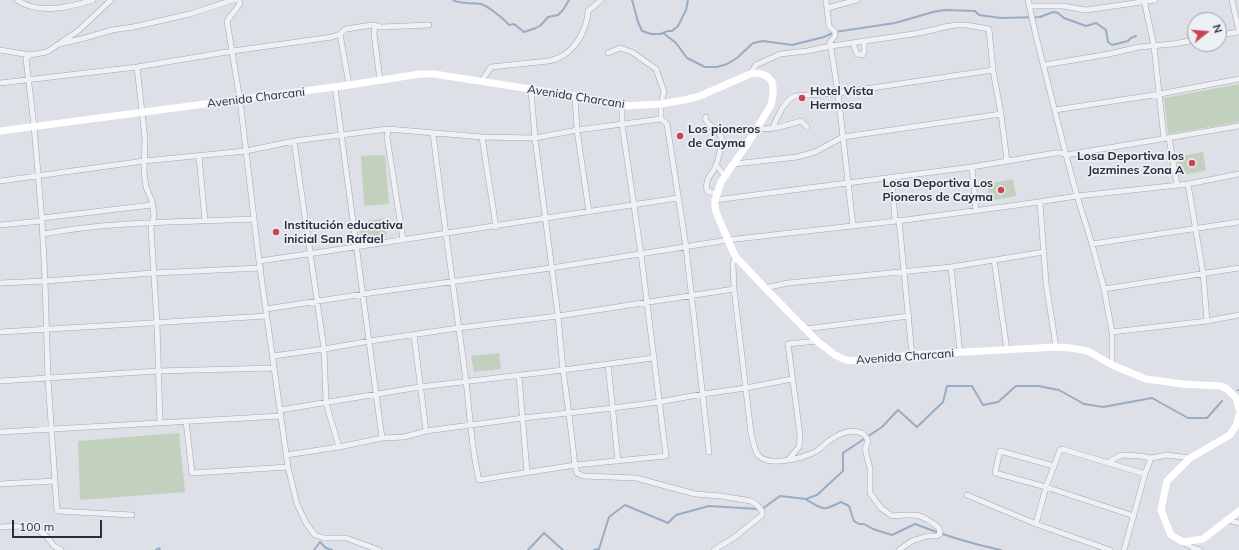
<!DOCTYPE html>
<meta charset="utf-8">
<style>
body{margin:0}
#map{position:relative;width:1239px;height:550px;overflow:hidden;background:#dde0e6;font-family:Mulish,sans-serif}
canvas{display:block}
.north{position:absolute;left:1187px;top:12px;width:40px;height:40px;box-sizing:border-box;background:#eceff4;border:1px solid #9da2aa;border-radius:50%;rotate:73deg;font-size:11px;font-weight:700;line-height:16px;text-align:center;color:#272e3c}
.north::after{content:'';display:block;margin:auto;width:14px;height:18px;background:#c84553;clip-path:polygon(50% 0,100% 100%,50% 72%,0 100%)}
.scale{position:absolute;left:12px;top:520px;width:90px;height:18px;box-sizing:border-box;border:2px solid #272e3c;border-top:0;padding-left:5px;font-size:12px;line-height:14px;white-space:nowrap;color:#272e3c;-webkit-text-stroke:3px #eceff4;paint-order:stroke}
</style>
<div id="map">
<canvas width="1239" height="550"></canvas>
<div class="north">N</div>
<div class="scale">100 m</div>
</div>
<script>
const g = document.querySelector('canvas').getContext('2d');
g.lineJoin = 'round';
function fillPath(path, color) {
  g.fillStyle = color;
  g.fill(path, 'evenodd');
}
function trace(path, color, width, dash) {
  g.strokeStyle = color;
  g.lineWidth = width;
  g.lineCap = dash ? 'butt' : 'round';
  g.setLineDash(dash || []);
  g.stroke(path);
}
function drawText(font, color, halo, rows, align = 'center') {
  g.font = font + ' Mulish,sans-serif';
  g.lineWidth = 3.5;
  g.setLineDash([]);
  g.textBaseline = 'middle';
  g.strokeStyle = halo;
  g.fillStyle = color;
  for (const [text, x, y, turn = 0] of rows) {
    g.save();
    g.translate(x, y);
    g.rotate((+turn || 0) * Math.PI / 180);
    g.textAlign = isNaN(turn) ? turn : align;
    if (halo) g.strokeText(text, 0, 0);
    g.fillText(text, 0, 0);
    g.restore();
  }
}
const green = new Path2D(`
 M1239,84v38l-71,12 -4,-36z
 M1203,152l3,18 -26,6 -3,-19z
 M385,155l4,49 -25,2 -3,-50z
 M1013,179l3,17 -26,5 -3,-17z
 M384,218l3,17 -25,5 -3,-17z
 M499,353l2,16 -27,3 -3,-16z
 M179,433l6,59 -105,8 -2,-59z`);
const stream = new Path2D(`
 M453,0c8,5 19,2 28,4 7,2 23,15 28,21l5,-1 10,8 12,-4 5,-3 7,-8 10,-2 5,-5 6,-10
 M632,0l6,22 4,9 9,3h9l8,-3h4l6,-5 8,-16 2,-10
 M663,33l13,10 11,15 18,9h12l10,-3 10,-6 16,-15 10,-2 29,4 32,-8 11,-5 60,-9 38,-11 12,-2 30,1 4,4 22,3 39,-1 13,-5 5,1 6,5 22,8 10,-3 10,7 2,12 4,3 16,-4 3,-3 5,-2
 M1238,390h1
 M807,500c17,10 16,11 34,2l8,4 5,15 5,3h5l9,5 19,6 23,-11c28,11 57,20 86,26
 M762,509l18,-13 26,3 11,-4 26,-24v-18l39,-26 16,-17 19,17 26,-25 4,-16h25l11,19 15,-3 18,-16h22l21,4 25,14 19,3 49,-9 36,20h19l15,-17
 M156,550l3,-2 1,2
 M314,550l6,-8 6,6 6,2
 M528,550l16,-17 19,17
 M594,550l5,-1 10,-32 16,-12 43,18 8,-8 33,-9 49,3`);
const minor = new Path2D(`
 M17,0c22,15 53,7 76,0
 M233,0h6l1,4 -13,17 13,79 19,161 29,206 9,37 9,19 9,12 9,3h22l33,12
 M826,0l3,26 6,6v4l-5,6 8,51 15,133
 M1028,0l8,36 30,119 11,41 15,48 12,45 8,43v33
 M1144,0l10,46 10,93
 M1232,0l7,32
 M1029,6h34l22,4 8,-1 62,-9
 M827,8l30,-8
 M375,25l-1,9 6,46
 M340,34l9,51
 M1219,35l20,-3
 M853,43l4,11 5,1 2,-3v-11
 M59,44l22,-5 31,-9 21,-3 57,-13 43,-14
 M0,50l30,5 17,-3 31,-21 33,-31
 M608,53l12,-5 12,4 24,17 8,23 -3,12v15
 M30,55l-4,4 8,67 8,95 3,60 3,98 9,132 75,4
 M1044,65l65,-11 30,-7 34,-3 22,-4
 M137,67l8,72 -1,33 2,15 6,14 2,15 -3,13 6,94 3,100
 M750,74l6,-9 24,-11 27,-3 24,-5 82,-12 20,-4 11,-3 12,-2h10l23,4 4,41 8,44 6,47
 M481,82l10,-15 57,-6c18,-3 29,-15 36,-32 2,-6 4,-11 4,-18l13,-11
 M0,83l137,-16 96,-16 99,-14 8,-3 6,-5 26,-4 9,2 48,-2
 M335,87l47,351
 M531,90l4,48 23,178 5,54 6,44 6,51 2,8 6,3 53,2 59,16 26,2 30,5 5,3 6,7v4l-27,22 -21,13
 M575,96l2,34 12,82
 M1055,110l105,-16 79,-15
 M706,117l-1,2c4,7 14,11 17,20 -1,7 -4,22 -7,29 -5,8 -10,12 -8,23l10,3
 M756,128c14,3 31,-3 45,-7l6,6
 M773,128c3,-9 12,-29 22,-32l43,-3 155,-23
 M388,129l-1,8 16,103
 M433,133c10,83 22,165 33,248 4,33 5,66 13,99l96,-15 91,-9 -25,-202 -19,-130v-18
 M482,137l14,90
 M1169,138l8,47
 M294,141l30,208 2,54 13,44
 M199,156l6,65
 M734,164l63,-7 18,-5 28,-15 158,-23
 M715,166l3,1 7,10
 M972,167l4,44
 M892,177l3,44
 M0,181l144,-20 102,-10 48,-10 94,-12 94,8 53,1 42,-8 84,-11 6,5 19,123 23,205
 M1188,184l15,89 4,48
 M715,200l257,-33 83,-14h6l5,2 173,-29
 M1040,202l6,81 10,64
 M42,218l110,-13
 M899,220l13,135
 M0,225l42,-4
 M43,234c67,-13 142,-12 211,-15
 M1092,244l147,-22
 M735,256l-2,8 1,25 17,144c2,7 3,18 8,23 12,11 43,2 56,-4 4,-2 7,-5 10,-8 9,-7 20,-15 33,-12 6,1 8,4 10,9l-3,8 5,20v24l11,15 11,8c24,-2 29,-3 47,12l1,6 -3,2h-10l-15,5 -13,9
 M994,260l13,90
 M259,261c140,-20 280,-41 419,-63
 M951,267l9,86
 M0,283l45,-2 108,-8 108,-5
 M765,288l23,-5 163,-16 93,-15
 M1104,289l135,-21
 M266,309l111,-17 174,-24 177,-28 177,-20 120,-16 52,-8 111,-12 51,-10
 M805,329l104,-13
 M0,332l267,-16
 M1112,332l95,-11 32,-6
 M414,335l12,96
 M273,356l51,-7 46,-8 88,-13 100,-12 176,-27
 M608,364l10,97
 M519,376l8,96
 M0,381l158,-10 116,-3
 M280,410l140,-23 143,-17 90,-12
 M186,421l6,52 96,-6
 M0,432l281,-16
 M286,455l53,-8 43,-9 22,-1 22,-6 97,-13 90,-10 46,-6 44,-8 43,-6 46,-9
 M789,459l10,-12 1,-12 -12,-91 29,-3
 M1107,463l14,-8 19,1 11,2
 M1054,466l-54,-15 -5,22 51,14 88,29
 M0,484l55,-3
 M967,495l69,29 74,26
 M1228,520l11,3
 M1036,524l10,-37 14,-37 2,-1 83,25
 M0,527l24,-1 11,1 11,9 8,10 7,4
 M1183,542l8,5 9,3
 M1124,550l21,-76 6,-16 16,-3 23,3`);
const secondary = new Path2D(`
 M0,131l349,-46 71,-11h14l141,22 47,10 39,-2 23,-4 16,-4 50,-22 9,-1 5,2 4,2 4,5 1,5v7l-2,11 -23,38 -27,39 -6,18v8l3,9 17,39 30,32 52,53 18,14 11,5 13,1 53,-6 144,-8 15,1 17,3 24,14 34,14 36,5 39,2 6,3 9,9 3,11
 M1239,415l-2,9 -7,11 -40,23 -23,23 -6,29 10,25 12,7 20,-3 36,-28`);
const markers = [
 [802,98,4,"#c84553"],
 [680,136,4,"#c84553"],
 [1192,163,4,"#c84553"],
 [1001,190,4,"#c84553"],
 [276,232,4,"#c84553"]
];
const poiNames = [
 ["Hotel Vista",810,91],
 ["Hermosa",810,105],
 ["Los pioneros",688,129],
 ["de Cayma",688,143],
 ["Losa Deportiva los",1184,156,"right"],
 ["Jazmines Zona A",1184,170,"right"],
 ["Losa Deportiva Los",993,183,"right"],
 ["Pioneros de Cayma",993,197,"right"],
 ["Institución educativa",284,225],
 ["inicial San Rafael",284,239]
];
const streetNames = [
 ["Avenida Charcani",576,97,9],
 ["Avenida Charcani",256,98,-7],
 ["Avenida Charcani",905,357,-4]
];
fillPath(green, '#c2d0be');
trace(stream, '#99acc5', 2);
trace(minor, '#a3a7b0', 6);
trace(minor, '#eff1f5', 5);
trace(secondary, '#fff', 7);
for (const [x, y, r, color] of markers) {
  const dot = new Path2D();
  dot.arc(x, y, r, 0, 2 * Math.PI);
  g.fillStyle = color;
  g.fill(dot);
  trace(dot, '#eceff4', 1.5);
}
drawText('bold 12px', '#272e3c', '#eceff4', poiNames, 'left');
drawText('12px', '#272e3c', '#eceff4', streetNames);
</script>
